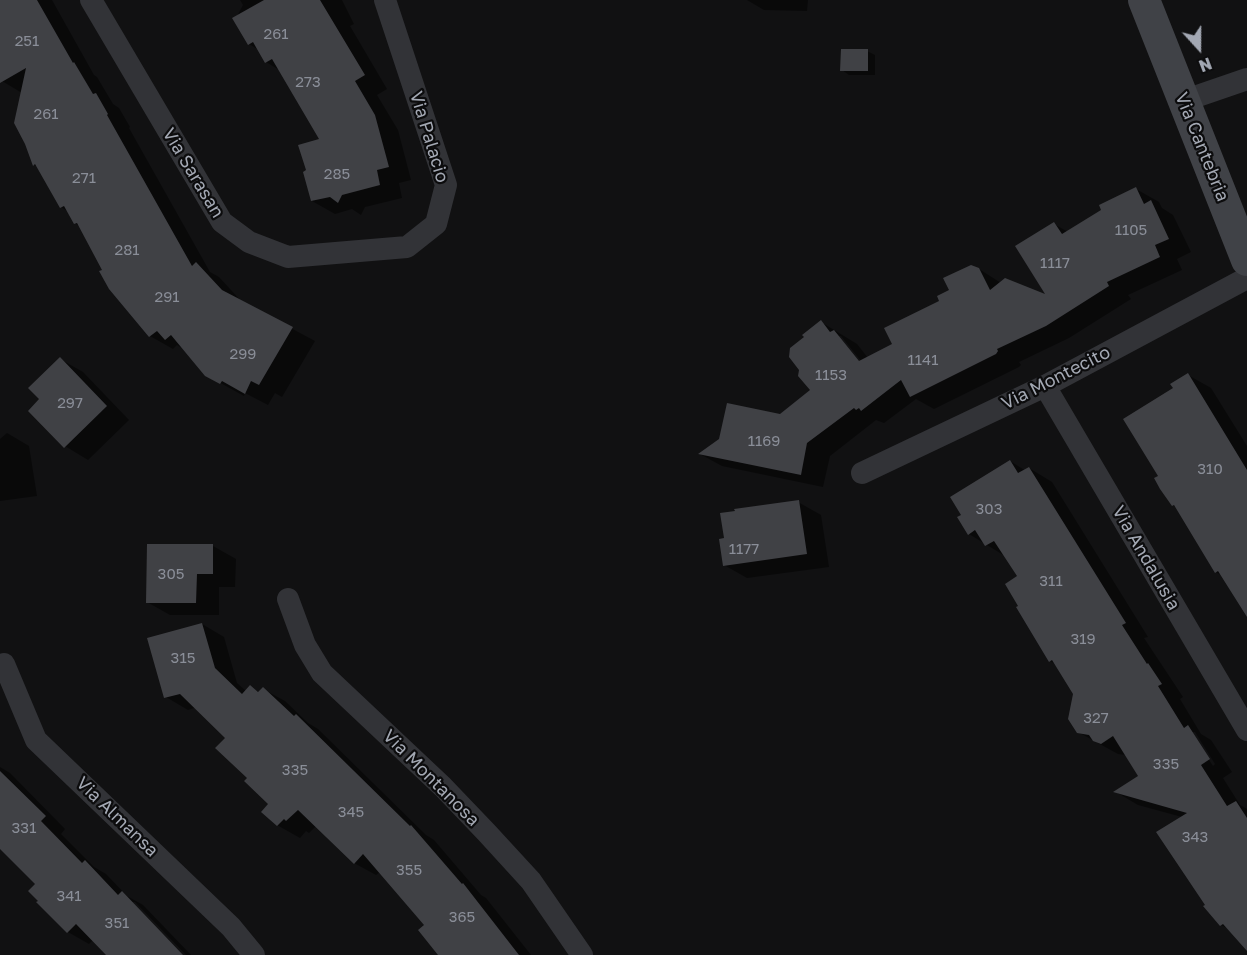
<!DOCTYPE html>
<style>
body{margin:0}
#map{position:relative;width:1247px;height:955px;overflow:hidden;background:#111112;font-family:"Golos Text",sans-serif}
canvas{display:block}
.north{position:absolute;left:1169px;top:18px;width:60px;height:60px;-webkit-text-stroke:4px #0c0c0d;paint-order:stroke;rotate:159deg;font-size:16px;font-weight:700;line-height:24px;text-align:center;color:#a3a8b3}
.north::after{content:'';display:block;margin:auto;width:21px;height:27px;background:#a3a8b3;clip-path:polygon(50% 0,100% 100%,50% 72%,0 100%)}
</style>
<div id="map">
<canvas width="1247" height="955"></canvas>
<div class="north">N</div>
</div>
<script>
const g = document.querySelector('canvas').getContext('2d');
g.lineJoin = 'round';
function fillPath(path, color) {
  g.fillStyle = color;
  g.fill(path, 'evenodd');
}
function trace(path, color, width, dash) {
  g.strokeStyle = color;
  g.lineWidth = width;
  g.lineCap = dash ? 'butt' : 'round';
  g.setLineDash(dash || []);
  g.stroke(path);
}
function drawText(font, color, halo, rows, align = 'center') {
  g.font = font + ' "Golos Text",sans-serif';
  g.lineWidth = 4.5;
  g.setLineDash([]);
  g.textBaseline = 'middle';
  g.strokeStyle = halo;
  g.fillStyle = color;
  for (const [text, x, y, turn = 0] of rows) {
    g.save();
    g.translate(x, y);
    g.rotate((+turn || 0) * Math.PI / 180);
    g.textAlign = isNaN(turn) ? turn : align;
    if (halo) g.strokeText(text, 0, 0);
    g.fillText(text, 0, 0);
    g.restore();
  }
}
const shadow = new Path2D(`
 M0,0h52l42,75 3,2 16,27 6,4 11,19 -1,1 81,144 9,5 23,25 73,39 -33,56 -7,-4 -7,12 -23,-12 -1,3 -38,-21 -21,-25 -8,-5 -4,4 -23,-13 -46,-66 -24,-43 -5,-4 -6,-11 -8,-5 -22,-40 -5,-2 -8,-22 -4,-50 -20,-12 -2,-4z
 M240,0h102l12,24 -4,2 37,63 -10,6 21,35 13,50 -12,3 3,15 -37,9 -4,8 -9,-6 -17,5 -23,-13 10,-61 -41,-69 -15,-9 -7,-12 -10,-6 -14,-24 8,-15z
 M747,0h61l-1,11 -43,-1z
 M867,51l8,4v20h-26l-7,-5z
 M1136,189l23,13 3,6 11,7 18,37 -14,7 5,11 -54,25 3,4 -62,39 -50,24 2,3 -2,2 -85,42 -18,-10 -32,24 -8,-3 -46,36 -7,31 -101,-21 -22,-12 80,-38 32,-26 9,-68 36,22 11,14 26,-13 57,-54 28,-22 22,14 47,15 6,-74 14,8zM837,336h4l24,30 -3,2z
 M60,359l23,13 46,48 -41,40 -23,-14 -23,-46z
 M1188,375l23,13 36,58v169l-23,-38 -8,-5 -38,-63 -5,-4 -13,-29 15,-87z
 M7,433l22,13 8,50 -37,5v-62z
 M1010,461l16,10 3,-3 23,14 96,155 -4,1 39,59 -3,2 21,35 10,6 21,32 -9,6 17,27 7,4v138l-16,-17 -10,-5 -14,-20 -25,-88 -44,-12 -22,-13 24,-16 -14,-21 -8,-1 -40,-22 -3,-38 -18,-29 -7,-4 -30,-55 -1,-29 -14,-21 -36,-22zM1191,732h4l20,32 -2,2z
 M798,502l23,13 8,52 -82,11 -23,-13 2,-26z
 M213,546l23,13 -1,28h-16v28h-49l-23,-13z
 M202,624l22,13 13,46 9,8 4,-4 9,5 4,-3 22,12 23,22 10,6 108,106 8,5 47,55 5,3 45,57h-91l-14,-30 -46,-53 -4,3 -22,-12 -38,-37 -7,7 -3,-2 -6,7 -23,-13 -6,-21 -22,-26 -22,-40 -30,-31 -9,3 -22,-13z
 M0,767l10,6 55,56 -4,5 33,33 12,7 21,22 16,9 48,50h-5l-51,-53h-4l50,53h-73l-15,-15 -4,4 -21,-12 -30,-30 -1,-18 -37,-37z`);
const building = new Path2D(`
 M0,0h37l36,63 1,-1 19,32 3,-1 12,21 -1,1 85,151 4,-4 26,28 71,37 -34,58 -8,-4 -6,13 -23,-13 -2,3 -15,-8 -34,-41 -6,5 -8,-9 -8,6 -40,-48 -10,-18 3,-1 -25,-47 -3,1 -10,-18 -4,2 -25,-44 -2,2 -8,-22 -11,-21 12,-55 -26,15z
 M264,0h56l45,75 -10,6 20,34 14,52 -12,3 3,15 -38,10 -4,8 -8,-6 -19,4 -8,-29 3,-2 -8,-25 21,-6 -47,-80 -7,4 -12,-21 -5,3 -16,-27z
 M841,49h27v22h-28z
 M1136,187l8,17 7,-4 18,39 -14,6 5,12 -53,25 2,4 -63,40 -49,23 1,2 -2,3 -86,43 -9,-17 -40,31 -2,-3 -3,2 -2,-2 -47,35 -6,32 -103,-21 21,-15 8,-36 53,11 30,-24 -12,-14 1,-6 -10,-13 1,-9 14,-11 -2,-2 19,-15 9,12 4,-2 25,31 33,-17 -8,-16 55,-27 -2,-5 12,-6 -6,-12 28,-13 8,3 11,22 15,-12 40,16 -30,-48 39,-24 8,12 39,-24 -2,-5z
 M60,357l47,49 -43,42 -36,-37 11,-12 -11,-11z
 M1188,373l59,97v147l-29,-46 -3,2 -41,-68 -2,1 -12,-17 -6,-11 4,-2 -35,-57 50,-31 -3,-4z
 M1010,460l8,13 11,-6 97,156 -4,2 25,39 1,-1 14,21 -4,2 26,42 4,-3 22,34 -9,6 26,41 9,-5 11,17v133l-24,-27 -3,2 -17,-20 2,-1 -49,-73 31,-19 -74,-21 25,-16 -25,-40 -12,8 -8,-3 -4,-6 -12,-2 -9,-14 5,-25 -21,-34 -3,2 -33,-55 2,-1 -13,-22 12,-8 -23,-35 -9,5 -10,-16 -7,5 -11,-18 4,-2 -11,-18z
 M799,500l8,54 -84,12 -4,-27 5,-1 -4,-25 15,-2 -1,-2z
 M147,544h66v30h-16l-1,29h-50z
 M202,623l13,45 27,26 8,-9 8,7 5,-5 31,29 2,-2 114,112 1,-1 51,59 1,-1 56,72h-81l-20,-25 6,-5 -61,-71 -9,10 -56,-54 -12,11 -2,-2 -7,7 -16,-14 7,-8 -24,-23 3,-3 -32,-30 10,-10 -45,-44 -16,4 -17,-60z
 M0,771l46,45 -5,5 41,42 3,-3 33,35 4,-4 61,64h-77l-30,-31 -9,9 -31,-31 2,-1 -10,-10 7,-7 -35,-35z`);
const minor = new Path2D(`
 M91,0l131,222 27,20 39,15 119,-10 29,-23 10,-39 -61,-185
 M1183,101l64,-22
 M1045,386l202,344
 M862,473l183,-87 202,-108
 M288,599l17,46 17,28 121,114 44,46 44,48 51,74
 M4,664l32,76 195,187 23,28`);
const secondary = new Path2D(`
 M1144,0l103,260`);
const numberNames = [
 ["261",276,34],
 ["251",27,41],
 ["273",308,82],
 ["261",46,114],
 ["285",337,174],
 ["271",84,178],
 ["1105",1131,230],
 ["281",127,250],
 ["1117",1055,263],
 ["291",167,297],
 ["299",243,354],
 ["1141",923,360],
 ["1153",831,375],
 ["297",70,403],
 ["1169",764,441],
 ["310",1210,469],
 ["303",989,509],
 ["1177",744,549],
 ["305",171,574],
 ["311",1051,581],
 ["319",1083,639],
 ["315",183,658],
 ["327",1096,718],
 ["335",1166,764],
 ["335",295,770],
 ["345",351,812],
 ["331",24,828],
 ["343",1195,837],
 ["355",409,870],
 ["341",69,896],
 ["365",462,917],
 ["351",117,923]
];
const streetNames = [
 ["Via Palacio",429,137,73],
 ["Via Cantebria",1202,147,68],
 ["Via Sarasan",193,173,59],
 ["Via Montecito",1056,378,-27],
 ["Via Andalusia",1146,558,60],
 ["Via Montanosa",431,778,45],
 ["Via Almansa",117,817,44]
];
fillPath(shadow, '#0007');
fillPath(building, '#404145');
trace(minor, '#323337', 22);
trace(secondary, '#404247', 32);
drawText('15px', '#8a8e98', null, numberNames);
drawText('18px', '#a3a8b3', '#0c0c0d', streetNames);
</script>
